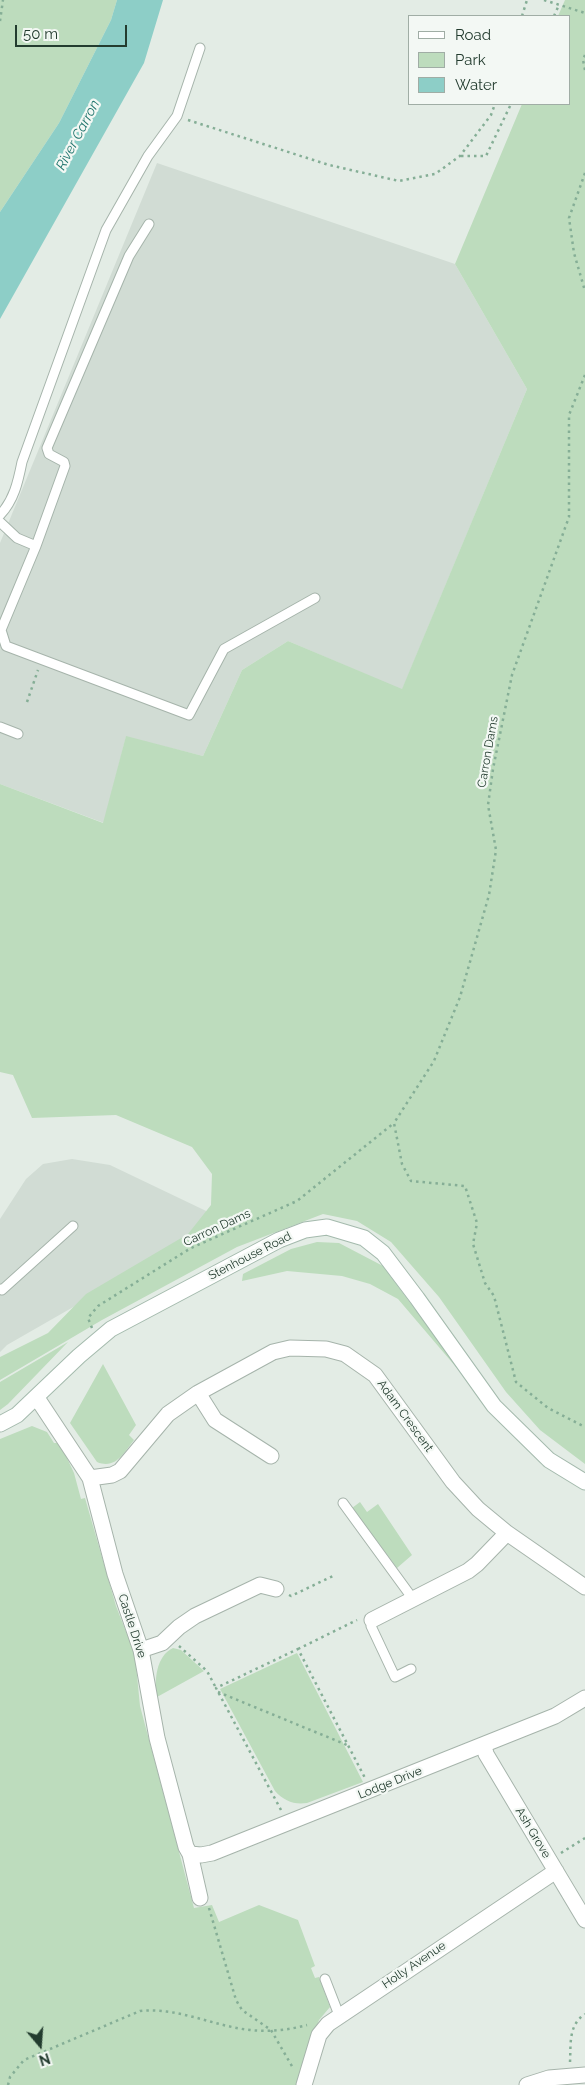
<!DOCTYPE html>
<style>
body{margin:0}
#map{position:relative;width:585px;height:2085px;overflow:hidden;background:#e3ece5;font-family:Raleway,sans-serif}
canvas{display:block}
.legend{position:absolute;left:408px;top:15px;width:162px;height:90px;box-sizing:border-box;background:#f3f8f4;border:1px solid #a0ada5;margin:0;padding:6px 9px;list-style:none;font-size:15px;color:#233c2f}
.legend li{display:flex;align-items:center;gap:10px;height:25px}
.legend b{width:25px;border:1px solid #a0ada5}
.north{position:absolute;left:15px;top:2020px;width:50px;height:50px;-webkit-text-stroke:4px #f3f8f4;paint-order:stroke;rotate:162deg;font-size:14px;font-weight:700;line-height:20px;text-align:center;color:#233c2f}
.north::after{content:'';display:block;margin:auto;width:18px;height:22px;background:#233c2f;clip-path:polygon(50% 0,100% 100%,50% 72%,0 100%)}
.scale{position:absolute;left:15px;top:25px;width:112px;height:22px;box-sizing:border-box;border:2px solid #233c2f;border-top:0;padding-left:6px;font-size:15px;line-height:18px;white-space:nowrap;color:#233c2f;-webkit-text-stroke:4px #f3f8f4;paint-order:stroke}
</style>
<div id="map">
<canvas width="585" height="2085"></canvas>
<ul class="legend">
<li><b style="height:6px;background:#fff"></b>Road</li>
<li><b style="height:14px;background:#bddcbd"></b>Park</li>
<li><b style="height:14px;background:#8dcec7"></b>Water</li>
</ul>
<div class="north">N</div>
<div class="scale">50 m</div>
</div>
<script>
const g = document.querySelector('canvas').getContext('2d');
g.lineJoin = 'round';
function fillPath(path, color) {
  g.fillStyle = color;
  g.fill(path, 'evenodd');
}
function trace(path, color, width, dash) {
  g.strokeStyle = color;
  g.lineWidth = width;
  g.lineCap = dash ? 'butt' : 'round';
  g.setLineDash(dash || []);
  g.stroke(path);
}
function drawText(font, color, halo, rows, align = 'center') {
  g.font = font + ' Raleway,sans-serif';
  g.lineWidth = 4.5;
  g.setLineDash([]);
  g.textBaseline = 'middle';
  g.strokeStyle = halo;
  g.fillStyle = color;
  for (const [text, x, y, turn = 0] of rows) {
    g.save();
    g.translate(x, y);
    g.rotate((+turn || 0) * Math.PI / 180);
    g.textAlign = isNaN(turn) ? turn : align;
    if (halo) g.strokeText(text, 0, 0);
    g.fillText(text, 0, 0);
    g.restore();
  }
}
const built = new Path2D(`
 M157,163l298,101 72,125 -125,301 -114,-49 -46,29 -39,86 -77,-19 -22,86 -104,-39v-241z
 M72,1159l38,6 115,55 -218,125 -7,7v-133l26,-40 17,-15z`);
const green = new Path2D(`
 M0,0h117l-6,20 -52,103 -59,89z
 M565,0h20v1464l-45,-34 -34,-38 -67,-95 -48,-55 -34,-21 -34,-7 -86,33 -135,73 -102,60v-23l48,-24 38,-39 102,-60 23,-29 1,-31 -20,-27 -76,-32 -84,3 -19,-43 -13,-3v-288l103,39 23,-87 77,20 39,-86 46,-29 114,48 125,-300 -72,-125 67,-160h47v-88h-11z
 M317,1242l22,1 44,23 84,114 -69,-81 -28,-15 -28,-8 -55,-5 -45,10 1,-7 48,-25z
 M68,1342l-60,62 -8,6v-28z
 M103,1364l33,61 -7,10 5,5c-10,12 -18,30 -37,22l-27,-39z
 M32,1426l15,6 7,11h6l14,30 7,26 4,-1 31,108 19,49 5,51 54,202 18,-3 7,17 40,-17 39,15 17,46 -4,2 4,10 4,-1 11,30 -11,13 -23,65h-296v-646z
 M360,1502l7,10 11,-8 34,51 -15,13 -45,-60z
 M173,1648l8,2 23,21 -47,26c-3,-16 -1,-41 16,-49z
 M297,1653l66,129 -56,21c-13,2 -23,-2 -32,-12l-55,-102z`);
const water = new Path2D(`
 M117,0h46l-19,63 -144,256v-107l59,-89 52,-103z`);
const path = new Path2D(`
 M544,0l41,13
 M522,16l5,-16
 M554,16l5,-11
 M0,21l3,-21
 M585,55l-2,5 2,10
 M188,120l141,45 70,16 36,-7 25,-18 31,-41 4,-11
 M461,156h25l25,-52
 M585,173l-16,45 5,35 11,38
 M585,375l-16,40v102l-57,158 -19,94 -5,36 8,45 -7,45 -29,102 -26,64 -40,62 8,41 9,17 54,5 12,37 -4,21 12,39 9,13 22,86 32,26 37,19
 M27,702l11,-32
 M92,1328l-4,-10 10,-12 93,-58 106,-47 97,-78
 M289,1595l2,1 44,-21
 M179,1646l28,25 9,17
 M298,1649l59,-29
 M218,1692l129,53
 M281,1810l-65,-122 82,-39 67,129
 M561,1853l24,-15
 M209,1908l27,92 6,10 29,20 22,38
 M570,2062c1,-17 -2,-37 15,-48
 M8,2085l2,-8 14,-17 116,-49c38,-4 73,15 110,19 19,2 39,0 57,-5`);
const lane = new Path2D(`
 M0,515c14,-15 18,-33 22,-53l84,-232 42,-74 29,-40 23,-68
 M0,522l17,16 19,8 -35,84 5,16 183,69 35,-66 91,-51
 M36,546l29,-80 -1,-4 -15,-8 -2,-6 82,-192 20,-32
 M0,727l18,7
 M0,1289l2,1 71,-64
 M343,1503l70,96
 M372,1620l-1,6 24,51 16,-8
 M325,1979l14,36`);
const street = new Path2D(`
 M198,1393l17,27 56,36
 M37,1398l53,80 25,96 26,76 16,88 29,109 4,7 10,44
 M90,1478l22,-3 8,-4 48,-57 30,-21 75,-41 17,-4 36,1 19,5 30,21 78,107 25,27 29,24 78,54
 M372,1620l96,-49 9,-7 30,-31
 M141,1650l21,-7 17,-16 16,-11 65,-31 16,4
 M484,1745l2,9 99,166
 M190,1854l11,1 11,-2 343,-137 30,-18
 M304,2085l15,-50 9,-11 228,-153
 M527,2085l22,-7 36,-3`);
const secondary = new Path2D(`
 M0,1424l17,-9 62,-59 32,-27 168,-89 26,-10 22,-3 37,11 19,15 34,45 77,108 55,54 36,22`);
const streetNames = [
 ["Carron Dams",488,752,-80],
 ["Carron Dams",217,1228,-25],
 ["Stenhouse Road",250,1256,-27],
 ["Adam Crescent",405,1416,54],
 ["Castle Drive",132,1626,72],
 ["Lodge Drive",390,1783,-22],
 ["Ash Grove",533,1833,59],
 ["Holly Avenue",414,1965,-34]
];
const waterNames = [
 ["River Carron",78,135,-62]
];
fillPath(built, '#d1dcd4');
fillPath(green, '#bddcbd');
fillPath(water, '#8dcec7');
trace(lane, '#a6b4ab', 11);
trace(street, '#a6b4ab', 17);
trace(secondary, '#a4baad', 17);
trace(path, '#85ae96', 2.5, [2.5, 4]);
trace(lane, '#fff', 9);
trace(street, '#fff', 15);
trace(secondary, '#fff', 15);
drawText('12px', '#233c2f', '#f3f8f4', streetNames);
drawText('italic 14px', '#20756d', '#f3f8f4', waterNames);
</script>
